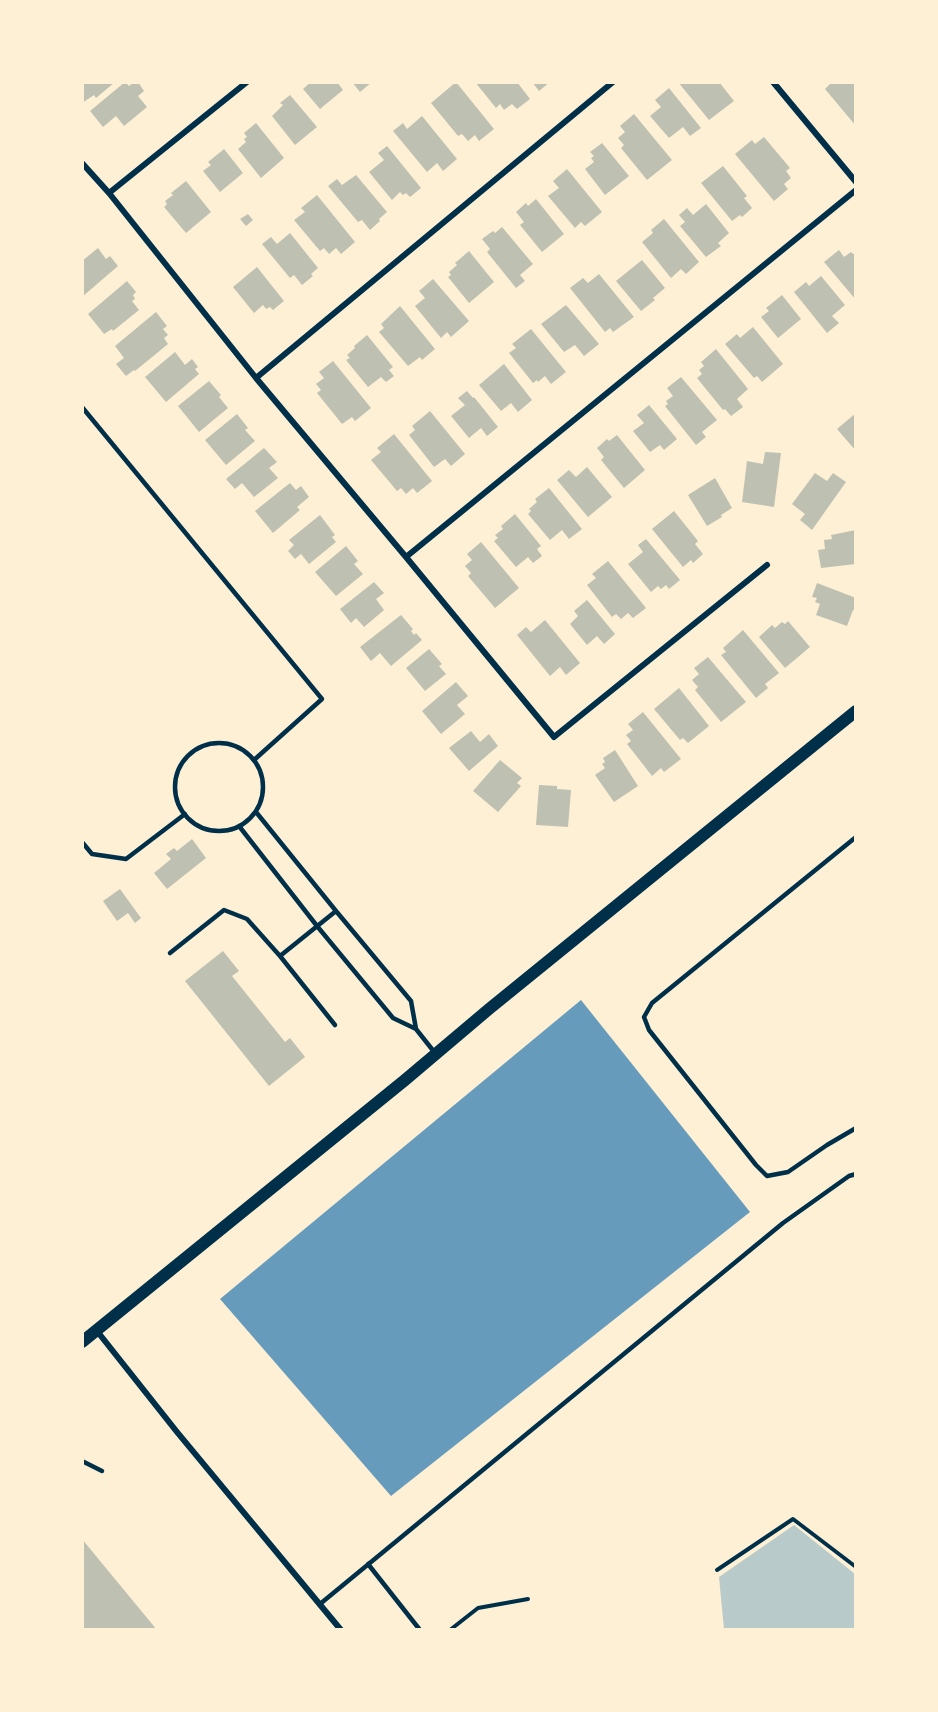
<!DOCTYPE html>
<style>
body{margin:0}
#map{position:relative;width:938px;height:1712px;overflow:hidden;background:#fdf0d5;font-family:"Roboto Condensed",sans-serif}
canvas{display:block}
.frame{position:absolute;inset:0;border:84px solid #fdf0d5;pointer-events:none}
</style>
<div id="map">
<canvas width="938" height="1712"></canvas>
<div class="frame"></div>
</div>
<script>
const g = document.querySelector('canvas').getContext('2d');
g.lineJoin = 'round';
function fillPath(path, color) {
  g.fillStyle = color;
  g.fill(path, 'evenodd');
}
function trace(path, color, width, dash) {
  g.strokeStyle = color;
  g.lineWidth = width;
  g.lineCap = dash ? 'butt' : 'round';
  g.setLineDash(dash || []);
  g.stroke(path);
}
const green = new Path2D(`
 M794,1525l61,49v55h-131l-5,-52z`);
const water = new Path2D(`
 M581,1000l169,212 -359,284 -171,-197z`);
const building = new Path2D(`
 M82,82h33l-19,16 -2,-3 -12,8z
 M125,82l4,4 5,-4h4l6,9 -6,5 9,11 -23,19 -8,-10 -13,11 -13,-16z
 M311,82h26l6,8 -23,19 -17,-20z
 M352,82h20l-12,10z
 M456,82l38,47 -15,12 -4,-6 -7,6 -6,-7 -4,2 -27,-33z
 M475,82h42l13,17 -13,10 -5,-5 -8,6 -4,-6 -4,4z
 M532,82h18l-11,9z
 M678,82h41l15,19 -25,19z
 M832,82h24v44l-31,-37z
 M669,88l32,40 -11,8 -7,-9 -14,11 -19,-22 11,-9 -6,-7z
 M290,95l27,32 -22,18 -23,-29 11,-11 -3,-2z
 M634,114l38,46 -25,20 -26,-32 3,-3 -6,-7 7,-6 -5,-6z
 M422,116l35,43 -14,12 -6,-8 -10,9 -34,-41 10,-8 4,6z
 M256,123l28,35 -23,20 -23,-29 8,-7 -2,-3 3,-2 -3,-4z
 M764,137l26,31 -4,3 5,7 -7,6 4,5 -14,12 -39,-47 17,-14 3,4z
 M602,143l27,33 -24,19 -20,-26 9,-7 -3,-4 3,-2 -4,-4z
 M387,146l34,42 -11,9 -4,-4 -3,2 -3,-3 -8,8 -23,-28 15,-12 -6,-7z
 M224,149l19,24 -23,19 -17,-21 8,-6 -3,-3z
 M723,166l24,30 -3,2 8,10 -10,9 -2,-2 -8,6 -31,-38z
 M567,169l35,43 -17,14 -4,-4 -6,6 -27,-32 11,-8 -6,-7z
 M356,175l31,37 -8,7 1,2 -10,9 -8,-10 -4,2 -30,-36 9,-7 5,6z
 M186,181l25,31 -25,21 -22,-26 3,-3 -2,-3 8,-6 -2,-2z
 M317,195l38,47 -14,12 -5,-6 -7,6 -5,-6 -4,3 -26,-31 11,-8 -4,-4z
 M536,199l28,35 -22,18 -22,-27 4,-3 -8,-10 10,-9 2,3z
 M706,204l23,29 -11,10 3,3 -15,11 -26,-31 5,-4 -6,-7 8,-7 6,7z
 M248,214l5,6 -7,6 -6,-7z
 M664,219l35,43 -13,12 -5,-5 -10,9 -29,-36 11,-9 -2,-3z
 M502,227l31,37 -13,11 5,6 -9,7 -29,-36 3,-3 -8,-10 11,-8 2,2z
 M290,233l28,35 -7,6 2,2 -11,9 -8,-10 -4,3 -28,-34 9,-7 6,7z
 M98,248l8,11 4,-3 8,10 -36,31v-36z
 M839,250l5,7 7,-5 2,2 3,-2v48l-32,-38z
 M469,251l25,31 -25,21 -21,-26 3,-2 -2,-3 8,-7 -2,-2z
 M642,260l23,28 -12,10 2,2 -14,11 -25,-30z
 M257,267l27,34 -11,9 -3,-3 -4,2 -3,-4 -9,8 -21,-26z
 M599,274l35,43 -21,15 -3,-4 -5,4 -35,-44 13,-10 5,5z
 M821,276l24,29 -13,11 7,7 -12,10 -33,-41 12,-10 3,4z
 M433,279l36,42 -18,16 -4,-5 -6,6 -26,-32 10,-8 -6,-7z
 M127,281l9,11 -3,3 2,4 -3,2 7,9 -26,21 -1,-2 -8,5 -16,-20z
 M782,295l19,24 -23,19 -17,-21 8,-6 -3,-3z
 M566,305l33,39 -15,12 -9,-11 -11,7 -23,-28z
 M400,306l35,43 -13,11 -2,-3 -12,9 -29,-34 5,-4 -3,-4z
 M156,312l11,14 -4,3 5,6 -4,3 4,6 -33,27 -1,-1 -8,6 -10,-12 8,-6 -9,-12z
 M753,327l30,37 -21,18 -5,-6 -3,2 -29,-34 12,-10 3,4z
 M531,329l35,43 -15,12 -6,-8 -7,6 -1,-2 -4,3 -24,-30 7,-5 -4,-4z
 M367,335l26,32 -4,3 5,6 -8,6 -5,-5 -13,10 -22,-27 4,-2 -3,-3 8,-7 -1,-2z
 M716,349l32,40 -11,10 6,8 -12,9 -6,-7 -2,1 -26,-32 5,-4 -3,-4 5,-4 -3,-4z
 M175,352l10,13 7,-6 6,8 -3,2 4,5 -33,28 -21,-25z
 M333,361l38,47 -16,13 -3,-4 -10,7 -25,-31 4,-3 -5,-6 8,-6 -5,-6z
 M504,364l28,36 -14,12 -7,-9 -10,8 -22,-26z
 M681,377l36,43 -15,12 4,5 -10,8 -31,-39 3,-2 -2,-3 7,-5 -6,-8z
 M209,381l12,14 -2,2 9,11 -29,24 -21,-26z
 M467,391l6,7 1,-1 24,30 -11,9 -6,-8 -12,10 -18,-22 14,-11 -7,-7z
 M649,405l28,34 -13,11 -4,-5 -10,7 -17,-21 11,-8 -7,-8z
 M430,411l35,43 -14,12 -6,-7 -11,8 -25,-32 6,-5 -3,-4z
 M856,413v38l-19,-22z
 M237,414l11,14 -3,2 10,11 -29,24 -21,-25z
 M394,434l38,47 -15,12 -4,-5 -7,6 -5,-6 -4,3 -26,-31 10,-8 -4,-4z
 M617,435l28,35 -21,18 -23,-28 3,-3 -7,-9 10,-9 2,2z
 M264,448l13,14 -8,6 9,10 -24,19 -12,-14 -7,6 -9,-10z
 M765,452l16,1 -7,54 -32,-5 5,-41 16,3z
 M587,467l25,30 -24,20 -31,-37 12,-10 7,7z
 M815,473l12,8 6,-8 13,9 -34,48 -12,-10 5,-6 -13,-10z
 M715,478l17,30 -11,7 1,2 -15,9 -19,-31z
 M290,483l6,7 5,-4 8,11 -12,10 3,3 -27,23 -18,-22z
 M549,488l33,41 -13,10 -7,-9 -12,10 -22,-26 3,-3 -2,-2 8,-7 -2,-3z
 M674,511l24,30 -3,3 8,10 -10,9 -2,-3 -8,7 -31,-38z
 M515,514l26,32 -4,3 5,7 -9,7 -5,-6 -12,10 -22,-26 4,-3 -3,-3 8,-6 -2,-3z
 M320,515l15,20 -3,2 4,5 -27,22 -8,-10 -6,5 -7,-8 6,-6 -5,-5z
 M856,530v34l-35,4 -3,-18 7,-1 -1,-9 8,-1 -1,-4z
 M646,539l34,41 -11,9 -3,-4 -5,4 -3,-3 -7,6 -23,-28 15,-12 -5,-7z
 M481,542l38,46 -24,20 -27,-32 3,-3 -6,-7 7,-6 -5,-6z
 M346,546l12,15 -4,3 9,10 -27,22 -21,-24z
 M608,561l38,47 -13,10 -5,-5 -7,6 -5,-5 -4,3 -25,-32 9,-7 -4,-4z
 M374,582l10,11 -8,6 8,11 -20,17 -8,-9 -5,5 -11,-14z
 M817,583l39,15v13l-3,-1 -6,16 -31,-11 4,-11 -5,-2 2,-4 -5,-1z
 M587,600l28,34 -11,10 -7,-8 -10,9 -17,-21 8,-8 -4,-5z
 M401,615l12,14 -2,2 3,4 2,-2 6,7 -31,26 -11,-13 -9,8 -11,-14z
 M545,620l35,43 -14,12 -6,-8 -10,9 -33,-41 9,-8 5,5z
 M788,621l22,26 -25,21 -26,-31 13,-12 3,3 7,-6 3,2z
 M743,630l36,43 -14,11 3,4 -12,10 -35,-43 5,-3 -3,-4z
 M429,649l13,15 -3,2 7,8 -21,17 -19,-23z
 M708,657l38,45 -25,20 -26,-32 3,-3 -6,-7 7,-6 -5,-6z
 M456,682l12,14 -11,9 8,9 -24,20 -19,-23z
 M679,688l30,38 -21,17 -5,-5 -3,2 -26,-31z
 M643,712l38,47 -17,13 -3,-4 -9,8 -25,-32 4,-3 -5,-6 7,-5 -5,-6z
 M471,731l9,11 9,-8 9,12 -29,25 -20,-23z
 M615,750l23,36 -24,16 -19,-27 10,-7 -3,-4 3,-2 -2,-4z
 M500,760l22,18 -5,5 4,3 -23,26 -25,-21z
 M539,785l18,1v3l14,1 -3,37 -32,-2z
 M192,839l14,19 -39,31 -13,-16 17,-14 -5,-5 8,-6 3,3z
 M120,889l21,29 -6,5 -7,-10 -11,8 -14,-20z
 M223,951l16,20 -7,5 53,66 5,-4 15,19 -36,29 -84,-105z
 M82,1539l75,91h-75z`);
const path = new Path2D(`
 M717,1570l76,-51 63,48
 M450,1630l28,-22 50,-9`);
const service = new Path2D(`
 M82,407l240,292 -68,61
 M175 787a44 44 0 1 1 88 0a44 44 0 1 1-88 0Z
 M256,812l80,99 75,90 5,28 19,24
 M239,826l78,100 76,92 23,11
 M856,837l-204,166 -8,14 5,13 107,135 11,11 21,-4 39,-27 29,-17
 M82,842l10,12 34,5 59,-45
 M170,953l54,-43 23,9 33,37
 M335,1025l-55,-69 56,-45
 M82,1461l20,10
 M368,1564l52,66
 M320,1604l463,-381 66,-47 7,-2`);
const minor = new Path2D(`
 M773,82l83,100
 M82,163l27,30 147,185 150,179 148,180 213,-172
 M109,193l138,-111
 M256,378l357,-296
 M406,557l450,-367
 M97,1331l80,101 164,198`);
const secondary = new Path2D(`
 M82,1342l323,-262 84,-71 367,-298`);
fillPath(green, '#b9caca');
fillPath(water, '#669bbc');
fillPath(building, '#bec0b2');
trace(path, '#003049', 4);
trace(service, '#003049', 4.5);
trace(minor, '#003049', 6);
trace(secondary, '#003049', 12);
</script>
